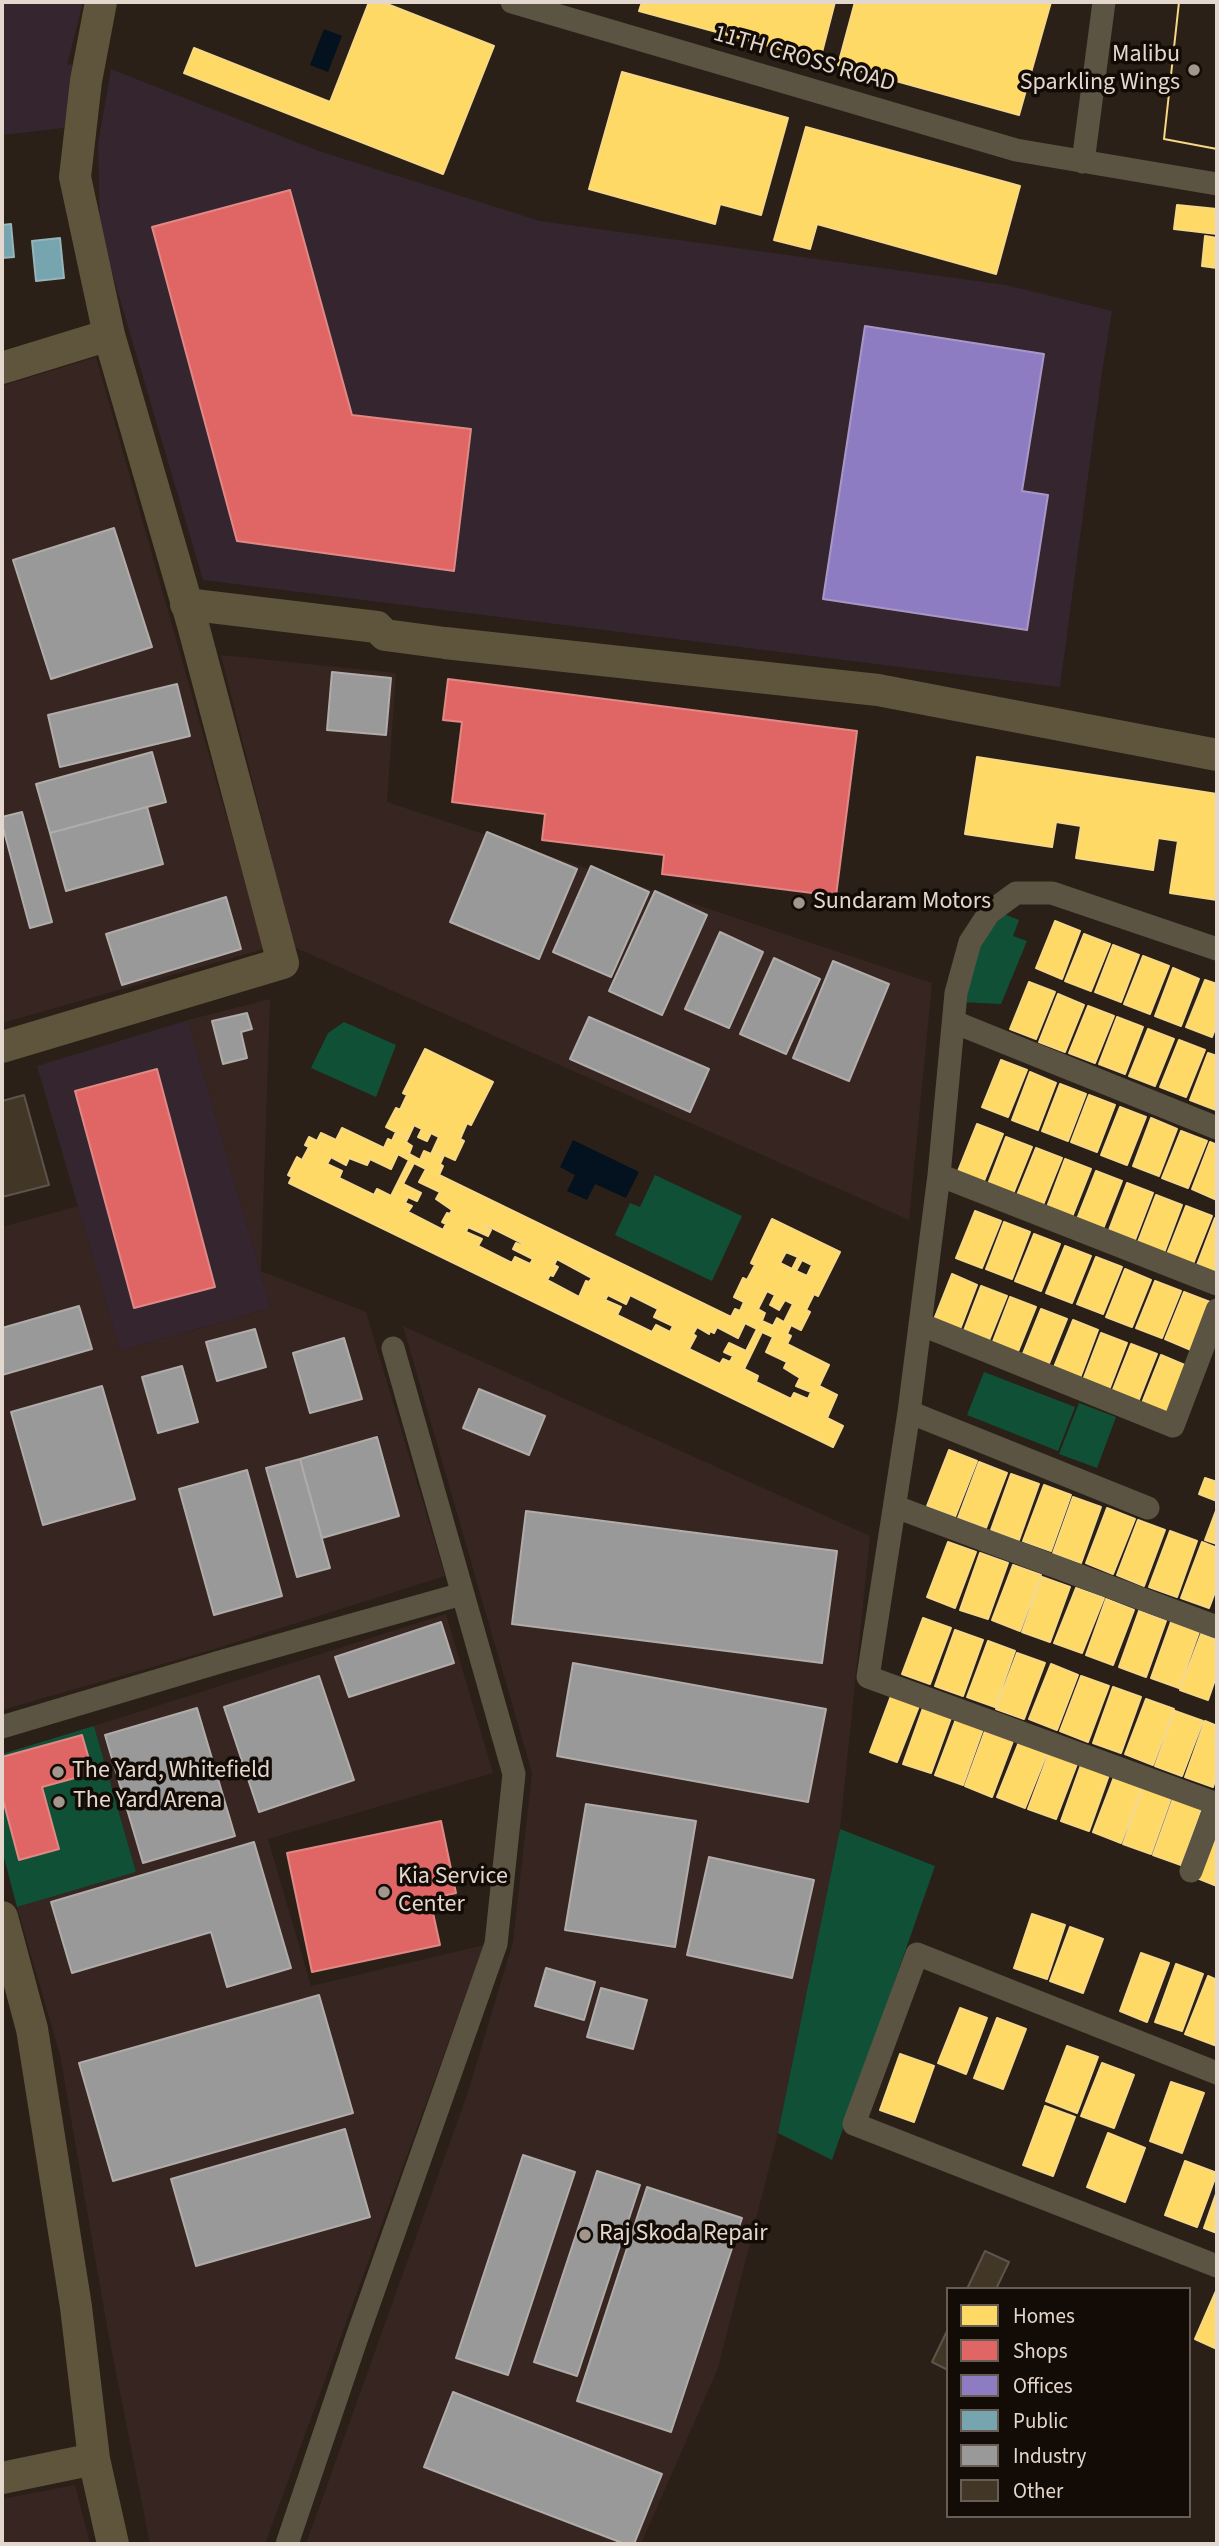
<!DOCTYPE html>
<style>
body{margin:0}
#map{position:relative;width:1219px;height:2546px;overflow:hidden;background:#2a2017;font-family:"Source Sans 3",sans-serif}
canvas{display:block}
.frame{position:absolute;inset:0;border:4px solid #e4d7cd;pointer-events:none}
.legend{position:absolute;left:946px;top:2287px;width:245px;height:231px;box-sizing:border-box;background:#130b05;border:2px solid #675d55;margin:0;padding:9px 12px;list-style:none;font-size:21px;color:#e4d7cd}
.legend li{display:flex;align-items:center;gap:14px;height:35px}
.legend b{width:35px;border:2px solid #675d55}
</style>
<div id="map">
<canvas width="1219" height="2546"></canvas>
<div class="frame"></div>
<ul class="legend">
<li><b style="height:19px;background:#ffd966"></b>Homes</li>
<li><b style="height:19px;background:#e06666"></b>Shops</li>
<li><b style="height:19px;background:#8e7cc3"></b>Offices</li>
<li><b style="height:19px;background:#76a5af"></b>Public</li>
<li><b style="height:19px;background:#999"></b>Industry</li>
<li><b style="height:19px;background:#423627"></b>Other</li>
</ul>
</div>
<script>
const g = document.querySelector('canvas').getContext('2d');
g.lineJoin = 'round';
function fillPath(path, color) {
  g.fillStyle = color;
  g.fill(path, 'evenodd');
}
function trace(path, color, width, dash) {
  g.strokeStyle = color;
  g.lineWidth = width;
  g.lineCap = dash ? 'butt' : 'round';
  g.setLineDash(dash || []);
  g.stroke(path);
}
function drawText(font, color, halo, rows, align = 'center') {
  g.font = font + ' "Source Sans 3",sans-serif';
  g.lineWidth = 7;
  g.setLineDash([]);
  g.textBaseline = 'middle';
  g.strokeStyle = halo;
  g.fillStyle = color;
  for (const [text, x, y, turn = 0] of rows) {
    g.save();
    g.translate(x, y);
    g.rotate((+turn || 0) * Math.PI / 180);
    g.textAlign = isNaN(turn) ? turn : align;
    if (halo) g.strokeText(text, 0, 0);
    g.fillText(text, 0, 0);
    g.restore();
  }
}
const commercial = new Path2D(`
 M2,2h81l-16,63 8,-1 -11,64 -62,7z
 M111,69l208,82 221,70 466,64 106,26 -10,61 -42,315 -857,-107 -103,-348 -2,-88z
 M188,1020l83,288 -151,43 -83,-285z`);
const industrial = new Path2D(`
 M96,357l168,592 -262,74v-637z
 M221,655l175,18 -9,129 545,181 -23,237 -615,-273z
 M270,999l-9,272 105,41 79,264 -237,75 -206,59v-483l76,-21 42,145 151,-43 -83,-288z
 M403,1326l467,210 -30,293 -62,304 -60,235 -77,176h-335l162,-452 45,-150 19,-169z
 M446,1614l47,159 -225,66 43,147 173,-41 -219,599h-115l-42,-212 -48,-277 -43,-148 119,-35 -42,-146z
 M75,2485l15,59h-88v-45z`);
const green = new Path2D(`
 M1004,914l15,6 -6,16 14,5 -26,63 -40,-2 20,-70z
 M344,1022l52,23 -20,52 -65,-29 17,-35z
 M655,1175l87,41 -30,65 -97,-46 15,-32 10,4z
 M984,1372l91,35 -17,44 -91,-36z
 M1079,1403l37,14 -19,51 -38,-14z
 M94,1726l42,146 -119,35 -15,-57v-96z
 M840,1829l95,37 -103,294 -54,-27z`);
const water = new Path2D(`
 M324,29l18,7 -14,36 -18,-7z
 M573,1140l66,32 -13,26 -31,-14 -8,16 -20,-9 8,-16 -15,-8z`);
const homes = new Path2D(`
 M369,2h13l112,44 -51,128 -259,-101 10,-25 136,54z
 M642,2h193l-15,58 -181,-49z
 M855,2h196l-32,113 -181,-50z
 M1179,2h38v147l-53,-10z
 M1179,2h38v147l-53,-10z
 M622,72l166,46 -27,97 -41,-11 -5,20 -126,-35z
 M806,127l214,59 -24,88 -179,-50 -7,25 -36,-9z
 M1177,205l40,4v25l-43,-5z
 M1205,236l12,2v30l-15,-2z
 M977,757l240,37v106l-47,-7 8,-52 -20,-3 -5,32 -77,-12 5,-32 -25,-4 -4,25 -87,-13z
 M1055,921l25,10 -18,48 -26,-11z
 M1084,934l26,10 -19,47 -26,-10z
 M1113,945l26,10 -18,47 -26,-10z
 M1143,956l26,10 -19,48 -26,-10z
 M1173,968l26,11 -18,47 -26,-10z
 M1205,980l12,4v40l-5,13 -26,-10z
 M1029,982l26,10 -19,47 -26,-10z
 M1058,994l26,11 -19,47 -26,-10z
 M1088,1006l26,10 -19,47 -26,-10z
 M1117,1017l26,10 -18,47 -26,-10z
 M1148,1029l26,10 -19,47 -26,-10z
 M1179,1040l26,10 -19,47 -26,-10z
 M425,1049l68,33 -22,43 -4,-2 -7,16 4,2 -9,19 -22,-10 6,-13 -8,-4 -4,8 -9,-4 4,-8 -8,-4 -6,13 -22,-11 10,-19 4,2 7,-15 -4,-2z
 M1208,1053l9,3 -1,54 -26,-10z
 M1001,1060l26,10 -19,47 -26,-10z
 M1030,1072l26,11 -18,47 -26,-10z
 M1060,1084l26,10 -18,47 -26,-10z
 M1089,1095l26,10 -18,47 -26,-10z
 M1120,1107l26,10 -19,48 -26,-10z
 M1151,1118l26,11 -18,47 -26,-10z
 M977,1124l26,10 -19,47 -26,-10z
 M342,1128l42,20 4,-9 4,2 4,-9 12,6 -2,4 6,4 -3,8 11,6 4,-9 7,3 2,-4 11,5 -4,9 3,2 -4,9 292,142 4,-8 5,2 4,-9 -10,-5 9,-19 4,2 8,-15 -4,-2 21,-44 68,33 -22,44 -4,-2 -8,16 4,2 -9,18 -10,-5 -4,9 4,2 -4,8 42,21 -10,21 18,9 -10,23 16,8 -10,21 -544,-264 3,-6 -4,-2 9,-18 5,3 7,-13 -4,-2 4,-8 8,4 4,-8 15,7zM398,1154l11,6 -18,36 -14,-7 -3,6 -35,-17 3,-7 -15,-7 4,-7 15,8 3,-7 18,7 3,-6 21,10zM414,1163l12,6 -7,13 21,10 -4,7 16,11 -2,4 -3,-1 -5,9 4,2 -3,6 -35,-18 4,-6 -7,-3 3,-6 9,4 4,-8 -18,-9zM486,1225l36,18 -1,2 -5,-2 -3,6 20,10 -3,5 -15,-7 -3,6 -34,-17 4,-7 -16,-7 2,-5 20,9 3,-6 -6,-3zM786,1252l12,5 -6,12 -12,-6zM557,1259l35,19 -3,4 -3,-1 -7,16 -32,-17 3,-5 3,1 5,-9 -4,-2zM802,1260l10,5 -5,11 -11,-5zM767,1291l8,4 -5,10 9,5 6,-10 8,4 -9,18 -7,-4 -4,8 -11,-5 3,-8 -7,-4zM608,1295l18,9 4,-9 28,14 -4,8 19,9 -3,6 -14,-7 -4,7 -35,-17 4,-8 -16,-7zM745,1323l12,6 -11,22 -17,-8 -5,9 9,4 -3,6 -7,-3 -3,5 -31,-15 7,-13 -3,-2 4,-7 12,7 1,-3 4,2 3,-6 21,11zM762,1332l11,5 -7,15 21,10 -3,6 16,10 -4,8 15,6 -3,7 -14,-6 -3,6 -35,-17 2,-6 -14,-7z
 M1181,1131l26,10 -19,47 -26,-10z
 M1006,1137l26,10 -19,47 -25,-10z
 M1210,1142l7,3v55l-25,-11z
 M1036,1148l26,10 -19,47 -26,-10z
 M1065,1159l26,10 -19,48 -25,-10z
 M1096,1171l26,10 -19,48 -26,-10z
 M1127,1183l26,10 -18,47 -26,-10z
 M1156,1195l26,10 -18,48 -26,-11z
 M1186,1206l26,10 -19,48 -26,-10z
 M975,1211l26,10 -19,47 -26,-10z
 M1215,1218h2v55l-20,-8z
 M1004,1222l26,10 -18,47 -26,-10z
 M1034,1234l26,10 -19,47 -26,-10z
 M1065,1246l26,10 -19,47 -26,-10z
 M1096,1257l26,10 -19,47 -26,-10z
 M1125,1269l26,11 -19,47 -26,-10z
 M952,1274l25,11 -18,47 -26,-10z
 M1155,1281l26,10 -19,47 -26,-10z
 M981,1286l26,10 -19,47 -25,-10z
 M1184,1292l26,10 -19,48 -26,-11z
 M1010,1297l26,10 -19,47 -25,-10z
 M1041,1309l26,10 -19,47 -26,-10z
 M1073,1320l25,10 -18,48 -26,-11z
 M1101,1333l26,10 -18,47 -26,-10z
 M1131,1344l26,10 -19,48 -26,-10z
 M1161,1355l26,11 -19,47 -26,-10z
 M949,1450l28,11 -22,56 -28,-11z
 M979,1462l28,11 -21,55 -28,-10z
 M1011,1474l28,10 -20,56 -28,-10z
 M1205,1478l12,4v19l-18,-7z
 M1044,1485l27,10 -20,56 -28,-10z
 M1073,1497l28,10 -20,56 -28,-10z
 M1107,1508l28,11 -22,55 -27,-11z
 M1217,1508v36l-12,-4z
 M1138,1520l27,10 -21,56 -27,-11z
 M1170,1531l27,10 -20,56 -28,-10z
 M948,1542l28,10 -21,56 -28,-11z
 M1202,1542l15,6v39l-8,21 -28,-10z
 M980,1553l28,10 -20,56 -28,-9z
 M1013,1565l28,10 -21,56 -28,-11z
 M1042,1577l28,10 -20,55 -28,-10z
 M1076,1588l28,10 -22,55 -28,-10z
 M1106,1599l28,11 -21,55 -27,-10z
 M1139,1611l27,10 -20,56 -27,-10z
 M923,1618l28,10 -21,56 -28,-10z
 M1171,1622l28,10 -20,56 -28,-10z
 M955,1630l28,10 -20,56 -28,-10z
 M1201,1634l16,6v34l-9,26 -28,-10z
 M988,1641l27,10 -20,56 -28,-10z
 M1017,1653l28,10 -21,56 -28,-10z
 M1051,1664l27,11 -21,55 -28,-11z
 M1081,1676l28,10 -21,56 -28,-11z
 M1113,1687l28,10 -20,56 -28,-10z
 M891,1696l28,10 -22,56 -27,-10z
 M1146,1699l28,10 -21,56 -28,-11z
 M923,1708l28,10 -20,55 -28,-9z
 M1175,1711l28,10 -21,55 -27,-10z
 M956,1719l27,10 -20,56 -28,-10z
 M1205,1721l12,5v49l-4,12 -28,-10z
 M985,1731l28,10 -21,56 -27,-11z
 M1019,1742l28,11 -22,55 -28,-11z
 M1049,1753l28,11 -21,55 -28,-10z
 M1081,1765l28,10 -20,56 -28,-10z
 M1114,1777l28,10 -21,56 -28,-11z
 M1143,1788l28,10 -20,56 -28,-10z
 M1173,1799l28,10 -20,56 -28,-10z
 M1217,1822v64l-25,-10z
 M1032,1914l33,11 -18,54 -33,-11z
 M1070,1927l33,12 -20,54 -33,-12z
 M1141,1953l28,10 -22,59 -27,-11z
 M1176,1964l27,10 -21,57 -27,-9z
 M1208,1976l9,4v66l-32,-12z
 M960,2008l27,10 -21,56 -28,-11z
 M997,2018l29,11 -23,60 -29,-11z
 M1067,2046l31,11 -21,56 -31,-12z
 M900,2054l34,12 -20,56 -34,-12z
 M1102,2063l32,12 -20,53 -33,-12z
 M1171,2082l33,11 -22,60 -32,-12z
 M1045,2106l30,11 -22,59 -30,-11z
 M1108,2133l37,15 -20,54 -38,-15z
 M1185,2161l32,12 -20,54 -32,-12z
 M1217,2191v42l-13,-5z
 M1216,2291h1v58l-22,-10z`);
const shops = new Path2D(`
 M290,190l62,225 119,14 -17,142 -217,-30 -85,-314z
 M448,679l409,52 -21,165 -174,-22 2,-19 -122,-15 3,-26 -93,-12 10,-80 -19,-2z
 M157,1069l58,218 -81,21 -59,-217z
 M82,1735l11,38 -51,14 17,62 -40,11 -17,-64v-39z
 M441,1821l15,72 -26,6 10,46 -128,27 -25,-119z`);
const offices = new Path2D(`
 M865,326l179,28 -22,137 26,4 -21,135 -204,-31z`);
const public = new Path2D(`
 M11,224l3,33 -12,1v-33z
 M60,238l4,40 -28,3 -4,-40z`);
const industry = new Path2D(`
 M114,528l38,119 -101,32 -38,-119z
 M332,672l59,6 -5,57 -59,-5z
 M177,684l13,52 -130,31 -12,-52z
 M152,752l14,50 -116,31 -14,-49z
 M147,807l16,57 -97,27 -16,-58z
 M22,812l30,110 -22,6 -28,-104v-7z
 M487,832l90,37 -38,90 -89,-37z
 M591,866l58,26 -38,85 -58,-25z
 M655,891l52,24 -45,100 -53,-24z
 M226,897l15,52 -119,36 -16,-51z
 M720,932l43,20 -34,76 -44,-19z
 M774,958l46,21 -34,75 -46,-20z
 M833,961l56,23 -40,97 -56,-23z
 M247,1013l5,16 -11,3 6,26 -24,6 -11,-43z
 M589,1017l120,52 -19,43 -120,-53z
 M79,1306l13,43 -90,26v-47z
 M255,1329l11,38 -49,14 -11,-39z
 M344,1338l18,61 -52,14 -17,-60z
 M182,1366l16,56 -40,11 -16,-56z
 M102,1386l33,113 -92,26 -32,-113z
 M479,1389l66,27 -16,39 -66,-27z
 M377,1437l22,79 -77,22 -22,-79z
 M300,1459l30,109 -33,9 -31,-109z
 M247,1470l35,126 -68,19 -35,-126z
 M526,1511l311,40 -15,112 -310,-39z
 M441,1622l13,41 -105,34 -14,-40z
 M573,1663l253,46 -18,93 -251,-46z
 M319,1676l35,104 -95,32 -35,-105z
 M197,1708l38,128 -92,27 -38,-128z
 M586,1804l110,17 -21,126 -110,-17z
 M254,1842l37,126 -64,19 -16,-55 -139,41 -21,-71z
 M709,1857l105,23 -22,98 -105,-23z
 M546,1968l49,14 -11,38 -49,-14z
 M601,1988l46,12 -14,49 -46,-12z
 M319,1995l34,118 -240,68 -34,-118z
 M345,2129l25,88 -174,49 -25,-87z
 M523,2155l52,17 -67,203 -52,-17z
 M597,2171l43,14 -63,191 -43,-14z
 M647,2187l95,31 -71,214 -94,-31z
 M453,2392l209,82 -28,70h-9l-201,-77z`);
const building = new Path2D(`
 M24,1095l25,90 -47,12v-96z
 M985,2251l24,11 -13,27h-29z
 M948,2329v41l-16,-8z`);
const street = new Path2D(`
 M512,2l504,148 201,34
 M1083,162l21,-160
 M1217,949l-165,-56h-36l-27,20 -19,29 -14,51 -17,182 -30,237 -41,265 349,127
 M954,1022l263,106
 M939,1175l278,109
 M920,1324l253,102 44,-116
 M909,1412l239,96
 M896,1507l321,120
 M2,1727l221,-66 239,-67
 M1191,1871l26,-69
 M1217,2073l-300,-119 -63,170 363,142
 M287,2544l70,-207 139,-393 18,-170 -121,-426`);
const secondary = new Path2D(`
 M2,368l107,-33
 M186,604l191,23 8,8 60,8 433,47 339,65
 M2,1047l281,-84 -90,-338 -84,-290 -34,-158 11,-96 15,-79
 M2,1917l30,112 44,278 18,152 19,85
 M2,2478l92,-19`);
const markers = [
 [1194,70,7,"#a3978d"],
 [799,903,7,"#a3978d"],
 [58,1772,7,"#a3978d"],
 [59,1802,7,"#a3978d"],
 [384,1892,7,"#a3978d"],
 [585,2235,7,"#a3978d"]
];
const poiNames = [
 ["Malibu",1180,56,"right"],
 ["Sparkling Wings",1180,84,"right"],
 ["Sundaram Motors",813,903],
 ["The Yard, Whitefield",72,1772],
 ["The Yard Arena",73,1802],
 ["Kia Service",398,1878],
 ["Center",398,1906],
 ["Raj Skoda Repair",599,2235]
];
const streetNames = [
 ["11TH CROSS ROAD",804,60,16]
];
fillPath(commercial, '#34252e');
fillPath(industrial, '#372521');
fillPath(green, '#105037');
fillPath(water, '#04111f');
fillPath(homes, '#ffd966');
trace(homes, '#f7d885', 2);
fillPath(shops, '#e06666');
trace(shops, '#e18885', 2);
fillPath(offices, '#8e7cc3');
trace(offices, '#a897c6', 2);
fillPath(public, '#76a5af');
trace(public, '#97b4b8', 2);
fillPath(industry, '#999');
trace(industry, '#b0aca9', 2);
fillPath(building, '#423627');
trace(building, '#5d544d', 2);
trace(street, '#5c5442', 23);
trace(secondary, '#5f553c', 32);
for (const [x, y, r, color] of markers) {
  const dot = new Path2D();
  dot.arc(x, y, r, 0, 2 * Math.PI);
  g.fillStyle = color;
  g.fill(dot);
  trace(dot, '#130b05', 2.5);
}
drawText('24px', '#e4d7cd', '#130b05', poiNames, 'left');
drawText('24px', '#e4d7cd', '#130b05', streetNames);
</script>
